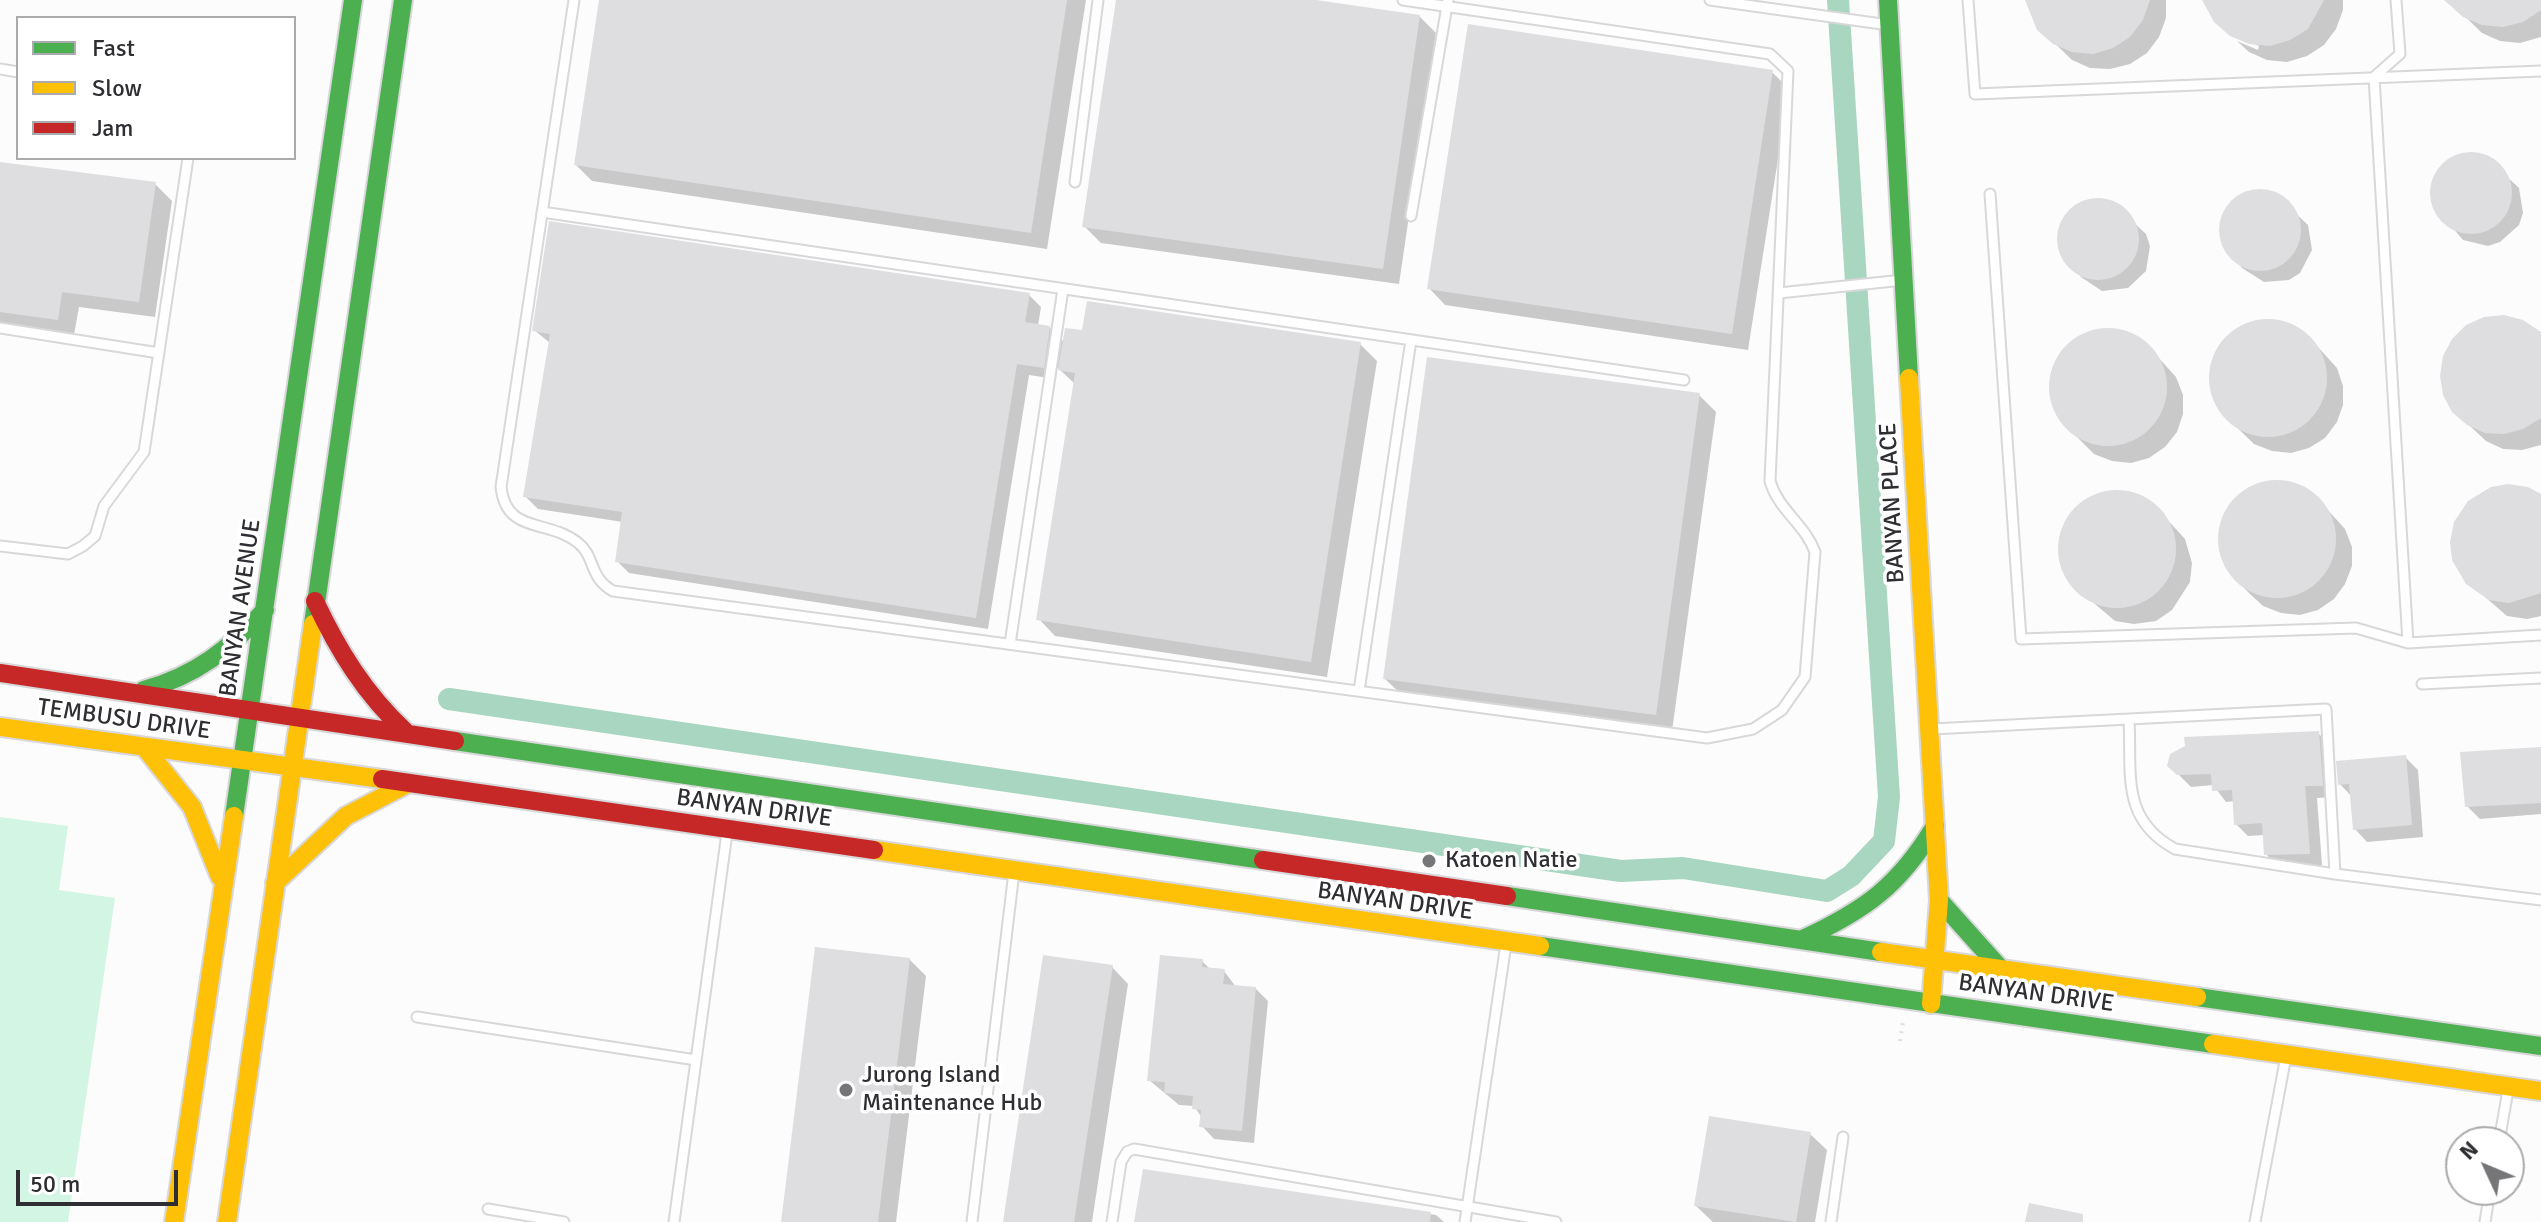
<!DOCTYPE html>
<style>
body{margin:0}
#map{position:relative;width:2541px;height:1222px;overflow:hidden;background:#fcfcfc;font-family:Signika,sans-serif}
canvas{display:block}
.legend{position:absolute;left:16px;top:16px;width:280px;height:144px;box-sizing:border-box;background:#fff;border:2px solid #ababad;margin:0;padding:10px 14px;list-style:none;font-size:24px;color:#2e2e33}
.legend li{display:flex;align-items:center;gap:16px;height:40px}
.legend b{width:40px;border:2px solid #ababad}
.north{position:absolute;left:2445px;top:1126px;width:80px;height:80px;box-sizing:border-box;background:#fff;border:2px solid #ababad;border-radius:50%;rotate:314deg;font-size:22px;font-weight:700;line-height:32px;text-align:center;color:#2e2e33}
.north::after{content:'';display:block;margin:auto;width:28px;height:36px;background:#767679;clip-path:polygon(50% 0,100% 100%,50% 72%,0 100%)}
.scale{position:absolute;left:16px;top:1170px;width:162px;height:36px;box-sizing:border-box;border:4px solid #2e2e33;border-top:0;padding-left:10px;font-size:24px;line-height:28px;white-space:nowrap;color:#2e2e33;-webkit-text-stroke:6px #fff;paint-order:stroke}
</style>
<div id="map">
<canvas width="2541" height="1222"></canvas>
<ul class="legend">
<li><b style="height:10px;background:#4caf50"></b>Fast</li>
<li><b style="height:10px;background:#ffc107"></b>Slow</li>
<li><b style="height:10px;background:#c62828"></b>Jam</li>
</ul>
<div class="north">N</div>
<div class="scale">50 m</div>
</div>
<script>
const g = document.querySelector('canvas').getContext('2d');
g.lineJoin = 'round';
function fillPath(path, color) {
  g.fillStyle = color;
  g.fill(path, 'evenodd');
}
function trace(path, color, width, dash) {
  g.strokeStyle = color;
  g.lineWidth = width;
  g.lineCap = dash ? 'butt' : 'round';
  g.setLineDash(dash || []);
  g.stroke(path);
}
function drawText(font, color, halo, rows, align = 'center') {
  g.font = font + ' Signika,sans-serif';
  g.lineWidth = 7;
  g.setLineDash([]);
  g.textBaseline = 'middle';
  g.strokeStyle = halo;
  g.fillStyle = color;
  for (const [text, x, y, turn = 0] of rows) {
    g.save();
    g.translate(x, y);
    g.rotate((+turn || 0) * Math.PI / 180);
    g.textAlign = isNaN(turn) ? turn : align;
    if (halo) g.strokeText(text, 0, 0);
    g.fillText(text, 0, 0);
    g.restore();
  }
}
const green = new Path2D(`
 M0,817l68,9 -9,64 56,8 -47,324h-68z`);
const shadow = new Path2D(`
 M601,0h485l-39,249 -455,-68 -16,-16z
 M1118,0h184l117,16 17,17 -37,251 -298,-41 -17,-17z
 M2027,0h139v18l-7,19 -12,16 -17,11 -20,5 -20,-1 -18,-8 -33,-32z
 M2206,0h137v10l-7,19 -12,16 -17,11 -20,6 -20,-2 -18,-8 -12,-11 21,9 1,-4 -30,-12z
 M2448,0h93v37l-21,6 -20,-2 -18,-8z
 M1772,72l17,17 -41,261 -303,-45 -16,-17z
 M2461,155l25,2 33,31 4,25 -4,12 -19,17 -12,4 -25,-6 -29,-34 -2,-12 8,-25z
 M0,164l155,20 17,17 -17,116 -76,-10 -5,28 -74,-10z
 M2250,193l25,1 33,31 4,25 -12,23 -11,7 -25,2 -22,-14 -19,-24v-26l16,-20z
 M2088,201l25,2 33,31 4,12 -4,25 -18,17 -26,3 -21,-14 -20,-25v-25l16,-21z
 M1029,295l12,12 -3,19 11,1 16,16 295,1 17,17 -50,316 -272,-41 -16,-17 37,-234 -19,-18 -1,12 -27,-4 -41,254 -359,-56 -12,-12 6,-39 -85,-13 -13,-13 25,-153 -16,-13z
 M2273,320l18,5 16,10 30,33 6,18v19l-6,17 -12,16 -16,10 -18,5 -19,-2 -18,-7 -31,-30 -10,-17 -3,-19 3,-18 9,-17 14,-13 18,-8z
 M2112,330l19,4 16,11 29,32 7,18v19l-6,18 -12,15 -16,11 -18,5 -19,-2 -18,-7 -31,-31 -9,-16 -4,-19 3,-19 9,-17 14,-13 18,-7z
 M2541,335v110l-19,5 -19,-1 -17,-8 -32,-30z
 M1699,395l17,17 -44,319 -270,-36 -17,-16z
 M2282,482l18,4 16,11 29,32 7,18v19l-7,18 -11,15 -16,11 -18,5 -19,-2 -18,-7 -14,-13 -18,-18 -9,-16 -3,-19 3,-19 9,-17 14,-13 18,-7z
 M2115,491l20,3 20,12 30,33 7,24 -2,19 -18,28 -16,11 -22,3 -19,-3 -45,-38 -8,-18 -3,-18 4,-19 19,-24z
 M2541,496v120l-14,3 -20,-3 -44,-38z
 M2318,733l12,12 4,52 -17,1 5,67 -44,2 -12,-13 -1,-19 -17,1 -12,-12 -1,-23 -9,1 -13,-17 -22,2 -21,-21z
 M2541,749v65l-61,5 -13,-13z
 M2405,757l13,13 5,67 -56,5 -12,-13 -3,-32 -12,-13z
 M909,959l17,17 -30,246h-113z
 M1202,961l8,8 14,2 12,16 20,2 12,12 -14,142 -40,-4 -12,-13v-8l-8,-12 -15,-1 -30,-25z
 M1112,967l16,17 -36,238h-87z
 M1810,1134l17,16 -12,72h-102l-17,-16z
 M1144,1171l292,44 8,7h-308z`);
const canal = new Path2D(`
 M449,699l1172,172 62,-3 144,23 24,-15 33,-35 5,-44 -51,-797`);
const building = new Path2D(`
 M599,0h468l-36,233 -457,-68z
 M1116,0h200l104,15 -37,254 -301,-42z
 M2025,0h125l-7,20 -13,17 -17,11 -20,6 -21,-2 -19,-8 -16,-14z
 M2202,0h122l-16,29 -18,11 -20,6 -21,-2 -19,-8 -16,-14z
 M2444,0h97v10l-18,12 -20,5 -21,-2 -19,-8z
 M1468,24l305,46 -41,264 -305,-45z
 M2430 193a41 41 0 1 1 82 0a41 41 0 1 1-82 0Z
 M0,162l156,20 -17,120 -77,-10 -4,28 -58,-8z
 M2219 230a41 41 0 1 1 82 0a41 41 0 1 1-82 0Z
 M2057 239a41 41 0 1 1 82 0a41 41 0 1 1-82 0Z
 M549,221l481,72 -5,29 25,4 -6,42 -27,-4 -41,254 -361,-56 7,-50 -99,-15 27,-163 -18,-3z
 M1087,301l274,41 -50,320 -275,-42 39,-247 -17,-3 7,-42 17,2z
 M2504,315l19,5 18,12v86l-18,11 -19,5 -19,-1 -18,-8 -15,-13 -9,-17 -3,-19 3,-20 9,-17 14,-14 18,-8z
 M2209 378a59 59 0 1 1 118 0a59 59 0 1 1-118 0Z
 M2049 387a59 59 0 1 1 118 0a59 59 0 1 1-118 0Z
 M1427,357l273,36 -44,322 -273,-36z
 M2218 539a59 59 0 1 1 118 0a59 59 0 1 1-118 0Z
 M2508,484l20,3 13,7v99l-32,10 -20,-3 -23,-16 -14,-24 -2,-18 4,-20 14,-21 23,-14z
 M2058 549a59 59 0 1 1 118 0a59 59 0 1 1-118 0Z
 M2319,731l4,55h-18l5,68 -46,1 -2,-32 -28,2 -2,-35 -20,1 -1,-17 -34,1 -10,-9 3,-12 15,-8 -1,-9z
 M2541,747v56l-76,4 -5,-55z
 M2406,755l6,70 -59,5 -4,-46 -11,1 -2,-24z
 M815,947l95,11 -32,264h-97z
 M1043,955l70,10 -39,257h-71z
 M1160,955l43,4 -1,8 23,2 -2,15 33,3 -14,144 -43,-4 2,-17 -9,-1 1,-13 -29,-3 1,-11 -18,-1z
 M1709,1116l102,16 -15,90 -102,-16z
 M1143,1169l288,43 -1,10h-296z
 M2029,1203l54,11v8h-58z`);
const path = new Path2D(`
 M1900,1041l3,-19`);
const lane = new Path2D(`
 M574,0l-73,487c5,47 46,32 76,55 19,14 11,35 36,49l1094,147 46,-9 29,-19 23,-33 10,-125c-10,-28 -37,-42 -45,-71l18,-410 -18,-17 -367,-54
 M1710,0l179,25
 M1968,0l7,94 566,-23
 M0,69l18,3
 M2374,77l34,566
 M2374,77l26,-23 -4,-54
 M1075,182l23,-182
 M1990,194l31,445 335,-11 52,15 133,-8
 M542,212l1142,168
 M1411,216l37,-216
 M1779,293l124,-13
 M0,328l159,25
 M0,546l68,8 15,-8 12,-10 9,-30 40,-54 44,-294
 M1010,644l53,-355
 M2422,684l119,-6
 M1359,691l52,-351
 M2129,719c3,55 -9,100 46,130l160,25 206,26
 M1932,729l394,-20 9,165
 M417,1017l279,43
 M2499,1142l9,-52
 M488,1209l76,13
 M674,1222l53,-389
 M972,1222l42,-350
 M1112,1222l9,-60 6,-10 7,-3 422,73
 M1465,1222l41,-278
 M1831,1222l12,-85
 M2255,1222l31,-166
 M2485,1222l5,-32`);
const fast = new Path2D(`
 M1888,0l21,378
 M313,624l90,-624
 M144,690c51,-14 86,-41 121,-80
 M455,741l808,119
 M234,816l119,-816
 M1507,896l374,56
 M1939,900l61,68
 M1803,939c62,-29 96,-53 132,-113
 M1540,946l673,98
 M2197,997l344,49`);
const slow = new Path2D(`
 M1909,378l30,522 -8,104
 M0,727l382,52
 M145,748l47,59 28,70
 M874,850l666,96
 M275,883l71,-67 63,-33
 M1881,952l316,45
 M2213,1044l328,47
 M174,1222l60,-406
 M227,1222l86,-598`);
const jam = new Path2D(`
 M315,601c23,49 50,93 90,130
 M0,673l455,68
 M382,779l492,71
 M1263,860l244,36`);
const markers = [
 [1429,861,8,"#767679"],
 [846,1090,8,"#767679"]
];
const streetNames = [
 ["BANYAN PLACE",1893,503,-93],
 ["BANYAN AVENUE",241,608,-82],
 ["TEMBUSU DRIVE",124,720,8],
 ["BANYAN DRIVE",754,809,8],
 ["BANYAN DRIVE",1395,902,8],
 ["BANYAN DRIVE",2036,994,8]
];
const poiNames = [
 ["Katoen Natie",1445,861],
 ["Jurong Island",862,1076],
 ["Maintenance Hub",862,1104]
];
fillPath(green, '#d2f5e4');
fillPath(shadow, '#0003');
trace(canal, '#a8d6c0', 22);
fillPath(building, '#dedee1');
trace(lane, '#d8d7da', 13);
trace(fast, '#d8d7da', 22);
trace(slow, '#d8d7da', 22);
trace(jam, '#d8d7da', 22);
trace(path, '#e0e0e1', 4, [2, 6]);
trace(lane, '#fff', 9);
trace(fast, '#4caf50', 18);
trace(slow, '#ffc107', 18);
trace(jam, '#c62828', 18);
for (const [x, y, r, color] of markers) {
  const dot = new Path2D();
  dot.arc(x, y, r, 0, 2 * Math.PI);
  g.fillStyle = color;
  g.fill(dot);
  trace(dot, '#fff', 3);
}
drawText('24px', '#2e2e33', '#fff', streetNames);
drawText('24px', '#2e2e33', '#fff', poiNames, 'left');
</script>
